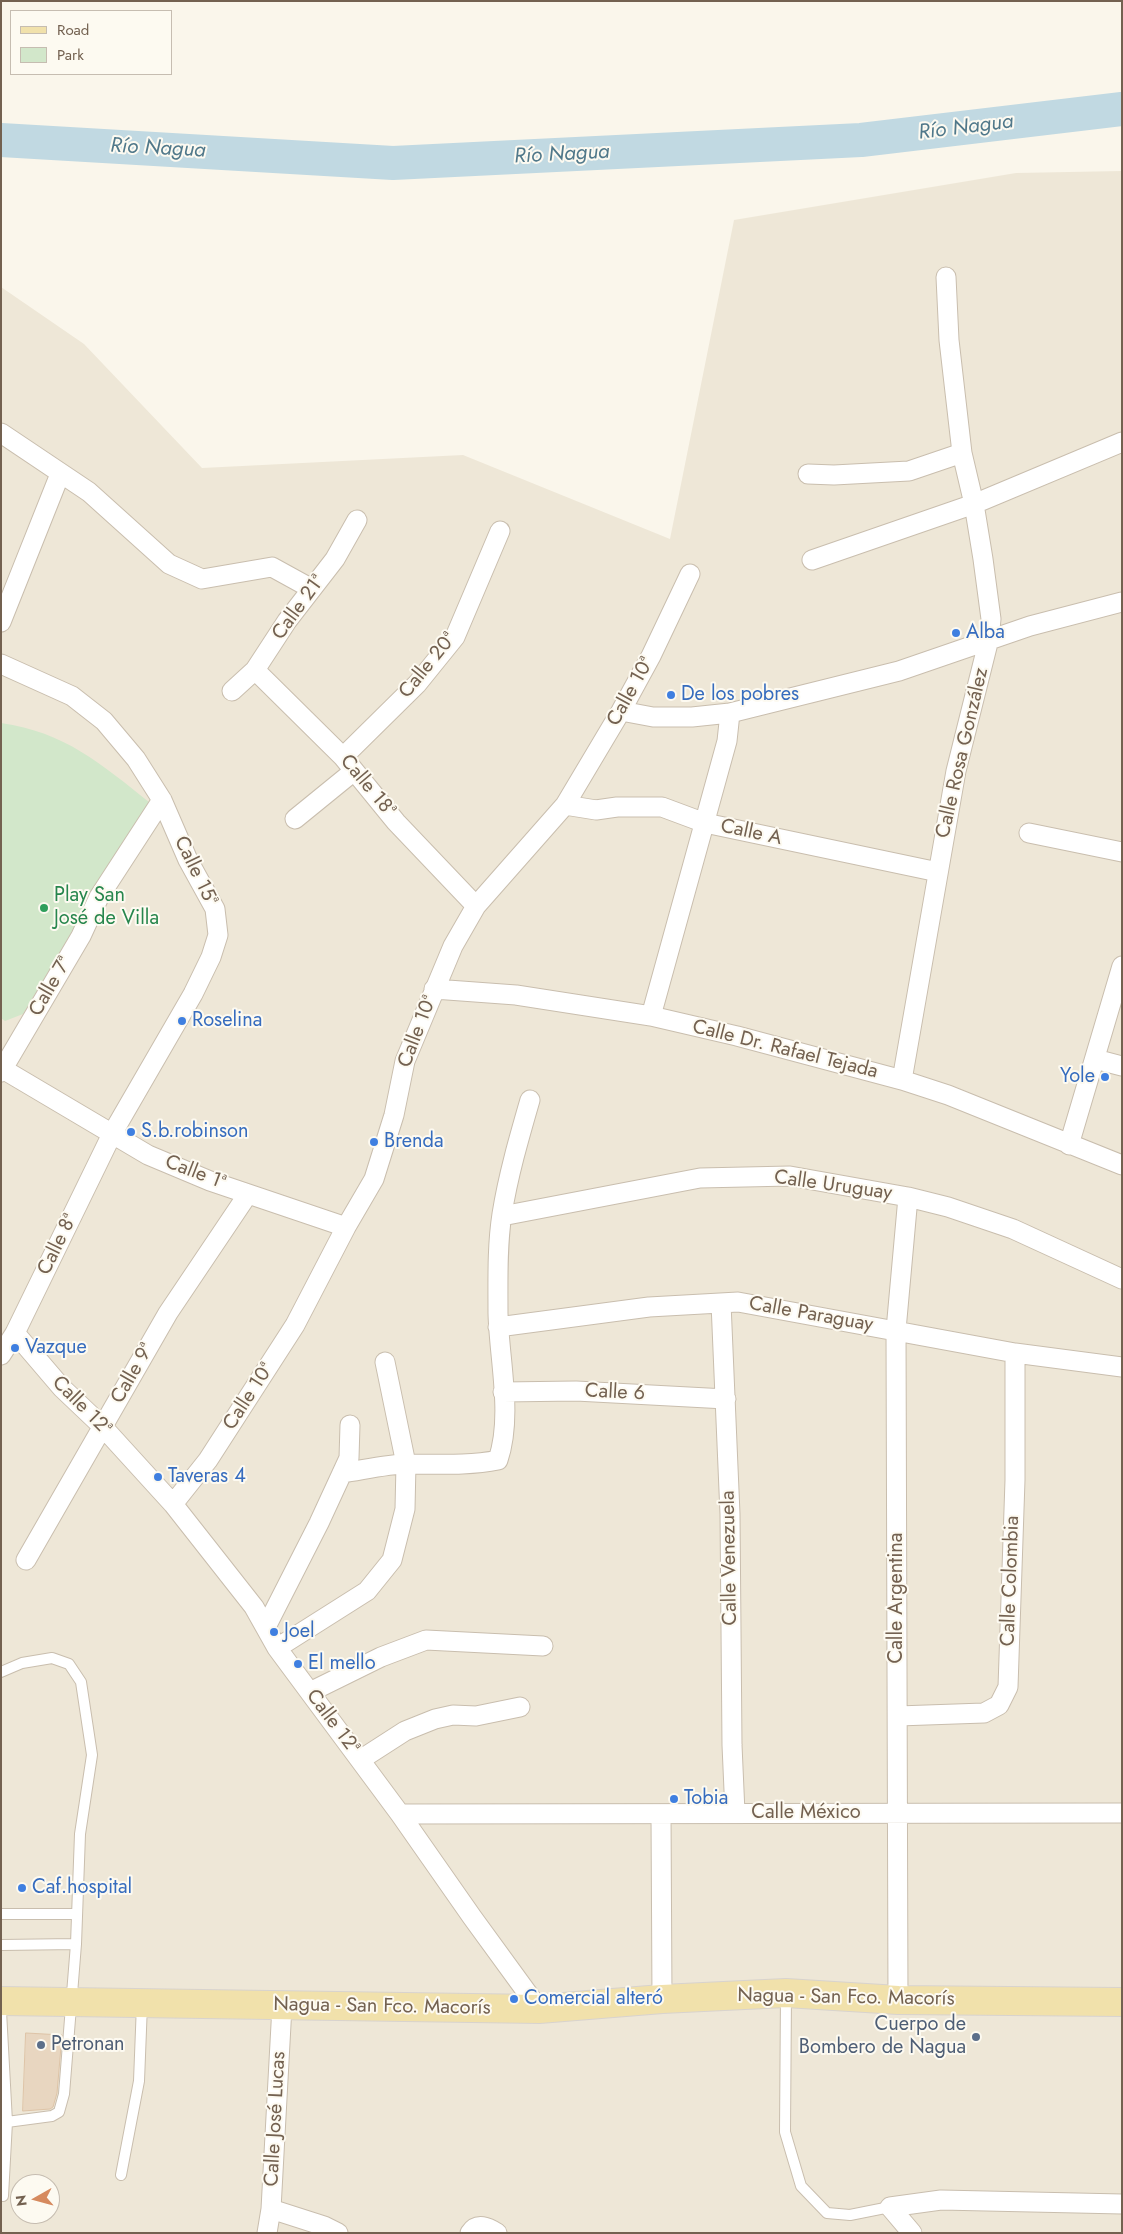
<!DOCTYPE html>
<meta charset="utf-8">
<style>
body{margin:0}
#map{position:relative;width:1123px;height:2234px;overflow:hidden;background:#faf6eb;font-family:Jost,sans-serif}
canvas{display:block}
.frame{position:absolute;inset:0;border:2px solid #736150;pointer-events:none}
.legend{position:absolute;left:10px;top:10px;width:162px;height:65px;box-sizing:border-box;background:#fdfaf1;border:1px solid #c6bdb1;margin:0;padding:6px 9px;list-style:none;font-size:15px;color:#736150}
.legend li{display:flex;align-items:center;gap:10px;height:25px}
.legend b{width:25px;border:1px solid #c6bdb1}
.north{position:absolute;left:10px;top:2174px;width:50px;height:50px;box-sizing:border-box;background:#fdfaf1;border:1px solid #c6bdb1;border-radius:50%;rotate:263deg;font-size:14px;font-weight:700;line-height:20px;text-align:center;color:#736150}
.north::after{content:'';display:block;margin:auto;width:18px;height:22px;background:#d68a5e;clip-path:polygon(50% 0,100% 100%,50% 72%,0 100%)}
</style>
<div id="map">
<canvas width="1123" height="2234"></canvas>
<div class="frame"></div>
<ul class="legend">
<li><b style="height:6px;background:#f1e1ab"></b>Road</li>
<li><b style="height:14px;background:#d2e7ca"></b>Park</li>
</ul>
<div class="north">N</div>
</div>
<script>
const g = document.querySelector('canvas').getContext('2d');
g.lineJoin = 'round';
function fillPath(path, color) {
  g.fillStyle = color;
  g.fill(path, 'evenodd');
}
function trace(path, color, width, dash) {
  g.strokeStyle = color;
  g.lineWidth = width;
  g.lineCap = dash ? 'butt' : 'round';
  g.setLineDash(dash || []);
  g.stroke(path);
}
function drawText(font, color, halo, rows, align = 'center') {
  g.font = font + ' Jost,sans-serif';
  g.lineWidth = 4;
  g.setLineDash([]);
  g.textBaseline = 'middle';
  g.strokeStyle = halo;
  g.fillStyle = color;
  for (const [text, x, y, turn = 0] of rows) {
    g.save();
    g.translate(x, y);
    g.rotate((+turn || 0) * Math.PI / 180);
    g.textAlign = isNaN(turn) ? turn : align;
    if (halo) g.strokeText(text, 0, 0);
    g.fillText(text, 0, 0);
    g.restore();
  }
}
const residential = new Path2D(`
 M1122,171v2062h-1121v-1946l83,57 118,124 261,-13 207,84 64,-319 282,-47zM20,2184h30v30h-30z`);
const green = new Path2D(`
 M1,723c64,9 100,41 148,79l-126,212 -18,7 -4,-3z`);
const river = new Path2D(`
 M1,140l392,23 468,-23 261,-31`);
const building = new Path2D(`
 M26,2033l36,2 -5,58 -4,14 -3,2 -27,2z`);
const service = new Path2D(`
 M1,1672l21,-9 30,-5 17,6 12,18 11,73 -12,79 -4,110 -12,150 -5,18 -7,4 -45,6
 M1,1914h76
 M1,1945l75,-1
 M786,1994l-1,138 16,54 26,27 23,2 40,-8
 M1,2011l6,111 -4,74
 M121,2175l18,-94 3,-77`);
const minor = new Path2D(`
 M1,433l88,59 80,72 33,15 70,-12 40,22
 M808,474l26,1 75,-4 53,-18
 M812,560l162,-56 148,-62
 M1,622l59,-148
 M1,664l71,32 32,25 32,38 26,41 26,60 27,49 3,26 -7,22 -18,37 -81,140 -97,199 -14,22
 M255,670l88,87 53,65 80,84
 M232,691l23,-21 32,-49 48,-62 22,-39
 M621,711l32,6h39l38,-4 169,-42 131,-45 92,-24
 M343,757l74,-73 38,-47 45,-106
 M565,805l31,5 21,-3h45l43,16 233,49
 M295,819l59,-48
 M1029,833l93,19
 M434,989l82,6 135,21 86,20 165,44 46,15 174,70
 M651,1016l76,-275 3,-28
 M1095,1059l27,7
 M1,1068l147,87 62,26 136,46
 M1,1072l80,-136 18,-39 63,-97
 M902,1080l54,-309 33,-132 2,-20 -8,-60 -9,-55 -12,-51 -13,-113 -3,-63
 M1069,1145l53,-179
 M502,1216l198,-38 90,-2 118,21 40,10 65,22 109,50
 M721,1303l9,211 2,231 3,68
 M498,1327l151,-20 89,-5 277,51 107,14
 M15,1333l47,55 40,38 71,78 81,103 23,41 123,166 72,103 67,92
 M503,1392l73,-1 150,8
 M342,1473c21,-3 45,-9 66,-9 30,0 61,2 90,-4 15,-44 1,-101 0,-147 0,-32 -1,-67 4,-99 6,-38 17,-76 28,-114
 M173,1504l35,-44 87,-135 51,-98 28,-48 20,-64 11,-54 48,-115 23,-40 89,-101 56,-94 30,-55 39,-82
 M26,1560l142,-247 80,-119
 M266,1627l53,-104 30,-65 1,-33
 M277,1648l90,-57 25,-31 13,-51 1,-45 -21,-102
 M310,1692l71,-35 45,-17 117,6
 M898,1716l86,-3 15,-8 9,-18 7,-207v-127
 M360,1760l45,-29 30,-12 18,-4 23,1 44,-9
 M400,1814l722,-1
 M661,1814l1,185
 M898,2000l-2,-670 12,-133
 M890,2207l51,-7 181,4
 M890,2207l22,26
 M271,2209l53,17 14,7
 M267,2233l4,-24 11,-203
 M470,2233c7,-11 18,-6 27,0`);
const primary = new Path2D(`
 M1,2001l538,8 123,-10 124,-6 112,7 224,2`);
const markers = [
 [956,633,5,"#3f7fe0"],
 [671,695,5,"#3f7fe0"],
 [44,908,5,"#2e9e5b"],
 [182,1021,5,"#3f7fe0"],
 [1105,1077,5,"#3f7fe0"],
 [131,1132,5,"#3f7fe0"],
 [374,1142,5,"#3f7fe0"],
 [15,1348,5,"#3f7fe0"],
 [158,1477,5,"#3f7fe0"],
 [274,1632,5,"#3f7fe0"],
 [298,1664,5,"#3f7fe0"],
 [674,1799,5,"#3f7fe0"],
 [22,1888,5,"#3f7fe0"],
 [514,1999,5,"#3f7fe0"],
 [976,2037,5,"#5c6f8a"],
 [41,2045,5,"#5c6f8a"]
];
const streetNames = [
 ["Calle 21ª",299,608,-54],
 ["Calle 20ª",428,666,-51],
 ["Calle 10ª",631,692,-61],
 ["Calle Rosa González",963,753,-77],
 ["Calle 18ª",367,786,50],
 ["Calle A",751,833,12],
 ["Calle 15ª",195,871,64],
 ["Calle 7ª",51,987,-60],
 ["Calle 10ª",418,1032,-69],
 ["Calle Dr. Rafael Tejada",785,1050,14],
 ["Calle 1ª",195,1173,21],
 ["Calle Uruguay",833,1186,8],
 ["Calle 8ª",58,1245,-64],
 ["Calle Paraguay",811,1315,10],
 ["Calle 9ª",133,1374,-60],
 ["Calle 6",615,1393,3],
 ["Calle 10ª",249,1397,-57],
 ["Calle 12ª",81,1406,45],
 ["Calle Venezuela",730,1558,-91],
 ["Calle Colombia",1011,1581,-88],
 ["Calle Argentina",897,1598,-90],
 ["Calle 12ª",332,1722,53],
 ["Calle México",806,1813],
 ["Nagua - San Fco. Macorís",846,1998,1],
 ["Nagua - San Fco. Macorís",382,2007,1],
 ["Calle José Lucas",276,2119,-87]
];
const shopNames = [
 ["Alba",966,633],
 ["De los pobres",681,695],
 ["Roselina",192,1021],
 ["Yole",1095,1077,"right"],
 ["S.b.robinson",141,1132],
 ["Brenda",384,1142],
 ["Vazque",25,1348],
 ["Taveras 4",168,1477],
 ["Joel",284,1632],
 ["El mello",308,1664],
 ["Tobia",684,1799],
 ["Caf.hospital",32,1888],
 ["Comercial alteró",524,1999]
];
const leisureNames = [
 ["Play San",54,896],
 ["José de Villa",54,919]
];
const serviceNames = [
 ["Cuerpo de",966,2025],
 ["Bombero de Nagua",966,2048],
 ["Petronan",51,2045,"left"]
];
const waterNames = [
 ["Río Nagua",966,128,-7],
 ["Río Nagua",158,149,3],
 ["Río Nagua",562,155,-3]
];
fillPath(residential, '#eee7d7');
fillPath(green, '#d2e7ca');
trace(river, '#c1d9e2', 34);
fillPath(building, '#e8d6c0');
trace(building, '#dec4a7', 1);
trace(service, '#c9beae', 12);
trace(minor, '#c9beae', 21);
trace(primary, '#d8d3ce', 30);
trace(service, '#fff', 10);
trace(minor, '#fff', 19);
trace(primary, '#f1e1ab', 28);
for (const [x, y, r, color] of markers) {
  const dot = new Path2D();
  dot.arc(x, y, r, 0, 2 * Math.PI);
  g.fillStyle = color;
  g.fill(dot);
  trace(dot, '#fdfaf1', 2);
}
drawText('20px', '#736150', '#fdfaf1', streetNames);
drawText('20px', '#366cbe', '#fdfaf1', shopNames, 'left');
drawText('20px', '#27864d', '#fdfaf1', leisureNames, 'left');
drawText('20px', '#4e5e75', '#fdfaf1', serviceNames, 'right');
drawText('italic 21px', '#50788a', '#fdfaf1', waterNames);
</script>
